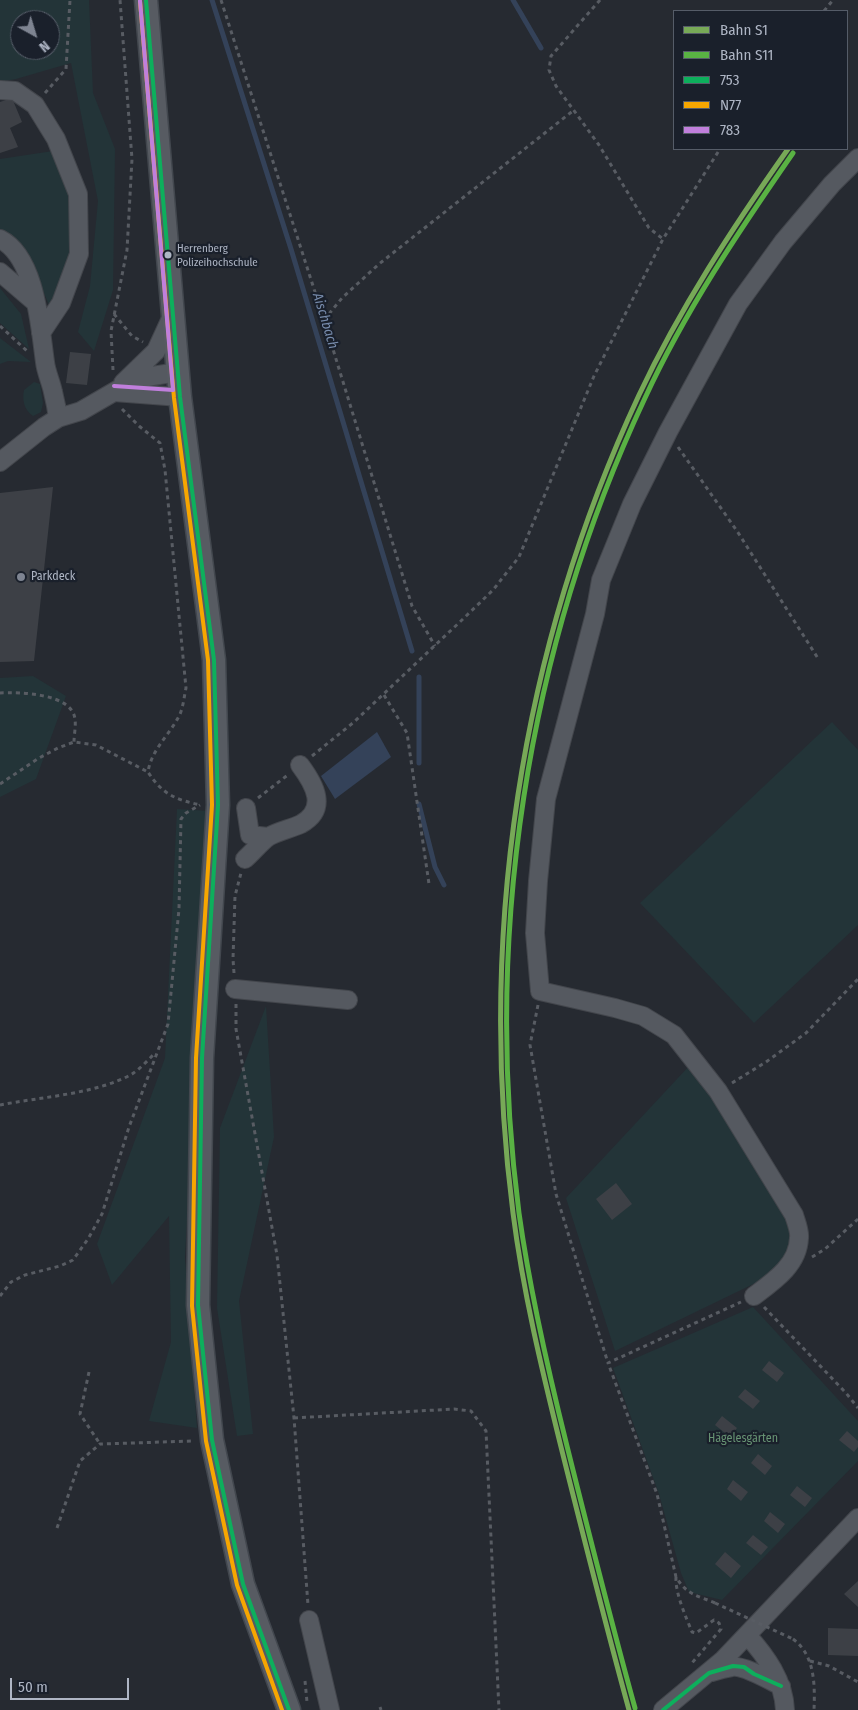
<!DOCTYPE html>
<meta charset="utf-8">
<style>
body{margin:0}
#map{position:relative;width:858px;height:1710px;overflow:hidden;background:#262a31;font-family:"Fira Sans Condensed",sans-serif}
canvas{display:block}
.legend{position:absolute;left:673px;top:10px;width:175px;height:140px;box-sizing:border-box;background:#1a202b;border:1px solid #555c68;margin:0;padding:6px 9px;list-style:none;font-size:15px;color:#aeb5c4}
.legend li{display:flex;align-items:center;gap:10px;height:25px}
.legend b{width:25px;border:1px solid #555c68}
.north{position:absolute;left:10px;top:10px;width:50px;height:50px;box-sizing:border-box;background:#1a202b;border:1px solid #555c68;border-radius:50%;rotate:141deg;font-size:14px;font-weight:700;line-height:20px;text-align:center;color:#aeb5c4}
.north::after{content:'';display:block;margin:auto;width:18px;height:22px;background:#7e8491;clip-path:polygon(50% 0,100% 100%,50% 72%,0 100%)}
.scale{position:absolute;left:10px;top:1678px;width:119px;height:22px;box-sizing:border-box;border:2px solid #aeb5c4;border-top:0;padding-left:6px;font-size:15px;line-height:18px;white-space:nowrap;color:#aeb5c4;-webkit-text-stroke:4px #1a202b;paint-order:stroke}
</style>
<div id="map">
<canvas width="858" height="1710"></canvas>
<ul class="legend">
<li><b style="height:6px;background:#77a957"></b>Bahn S1</li>
<li><b style="height:6px;background:#59b243"></b>Bahn S11</li>
<li><b style="height:6px;background:#0daf5c"></b>753</li>
<li><b style="height:6px;background:#f7a600"></b>N77</li>
<li><b style="height:6px;background:#c07fdc"></b>783</li>
</ul>
<div class="north">N</div>
<div class="scale">50 m</div>
</div>
<script>
const g = document.querySelector('canvas').getContext('2d');
g.lineJoin = 'round';
function fillPath(path, color) {
  g.fillStyle = color;
  g.fill(path, 'evenodd');
}
function trace(path, color, width, dash) {
  g.strokeStyle = color;
  g.lineWidth = width;
  g.lineCap = dash ? 'butt' : 'round';
  g.setLineDash(dash || []);
  g.stroke(path);
}
function drawText(font, color, halo, rows, align = 'center') {
  g.font = font + ' "Fira Sans Condensed",sans-serif';
  g.lineWidth = 4.5;
  g.setLineDash([]);
  g.textBaseline = 'middle';
  g.strokeStyle = halo;
  g.fillStyle = color;
  for (const [text, x, y, turn = 0] of rows) {
    g.save();
    g.translate(x, y);
    g.rotate((+turn || 0) * Math.PI / 180);
    g.textAlign = isNaN(turn) ? turn : align;
    if (halo) g.strokeText(text, 0, 0);
    g.fillText(text, 0, 0);
    g.restore();
  }
}
const green = new Path2D(`
 M0,0h89l4,93 22,56 -2,141 -19,61 -16,-19 12,-46 8,-85 -27,-138 -55,16 -16,3zM20,20h30v30h-30z
 M53,151l20,54 -1,48 -22,54 -20,-45 -30,-27v-76z
 M0,288l21,26 8,35 -29,-26z
 M0,338l31,24 -23,-1 -8,3z
 M34,382l6,2 3,19 -2,9 -8,4c-9,-6 -11,-16 -9,-26z
 M33,676l33,20 -30,83 -36,18v-119z
 M832,722l26,28v175l-104,98 -114,-120z
 M177,809l33,2 -25,446 12,171 -48,-7 22,-79 -2,-126 -57,69 -15,-41 68,-186z
 M266,1006l8,131 -35,164 14,133 -16,2 -20,-128 3,-180z
 M691,1064l96,156c8,32 5,31 -15,55l-157,76 -49,-153z
 M753,1307l105,114v40l-136,139 -33,-8 -8,-19 -22,-79 -46,-126z`);
const water = new Path2D(`
 M377,732l14,25 -56,42 -14,-23z`);
const stream = new Path2D(`
 M212,0l79,249 121,402
 M513,0l28,48
 M419,763v-86
 M419,804l16,63 9,18`);
const building = new Path2D(`
 M12,98l10,24 -12,6 8,19 -18,6v-51z
 M70,352l21,2 -4,31 -21,-2z
 M53,487l-19,174 -34,1v-169z
 M616,1183l16,21 -20,16 -16,-21z
 M769,1361l15,12 -7,9 -15,-12z
 M745,1389l15,12 -7,8 -15,-12z
 M722,1416l15,12 -7,9 -15,-12z
 M847,1431l11,10v6l-4,5 -15,-12z
 M758,1454l14,12 -7,9 -14,-12z
 M733,1480l15,12 -7,9 -14,-12z
 M797,1486l15,12 -7,9 -15,-12z
 M770,1512l15,12 -7,9 -14,-12z
 M753,1535l15,12 -7,8 -15,-12z
 M725,1552l16,14 -10,12 -16,-14z
 M858,1581v26l-14,-13z
 M828,1628l30,1v27l-30,-1z`);
const path = new Path2D(`
 M221,0l103,320 88,286 23,40
 M600,0l-49,56 -2,14 7,16 43,59 50,83 14,11
 M824,11l9,-11
 M45,93l21,-24 4,-69
 M114,314l18,22 11,6
 M324,320l18,-22 37,-34 195,-154
 M0,326l27,25
 M113,370l-2,-39 16,-81 5,-91 -12,-159
 M122,409l17,17 21,17 5,27 21,218c-2,9 -3,22 -8,30 -10,18 -27,33 -30,54 14,22 28,28 53,33
 M678,447l59,84 82,129
 M0,693c19,-1 72,0 75,26 1,7 -1,16 -1,23
 M384,695l23,38 22,151
 M312,756l42,-34 110,-104 29,-28 26,-33 75,-181 69,-137 57,-90
 M0,784l39,-26 19,-10 16,-6 22,3 52,27
 M258,798l31,-24
 M234,973l-1,-14 2,-63 6,-23
 M236,1004v25l41,226 17,163 14,187
 M538,1005l-8,40 26,149 52,169
 M732,1083l34,-21 40,-29 52,-54
 M0,1105c40,-8 97,-11 132,-31 8,-5 16,-14 23,-21
 M812,1257l13,-8 33,-30
 M0,1296l11,-14 14,-7 35,-9 13,-6 15,-21 14,-25 27,-87 39,-103 11,-115 2,-90 5,-6 14,-8
 M764,1307l82,86 12,15
 M89,1372l-9,42 20,30
 M294,1418l160,-9 17,2 15,20 13,279
 M57,1528l23,-67 20,-17 94,-3
 M676,1577c-1,16 10,40 16,55l4,1 18,-13 5,3 2,6 -29,34
 M715,1603c-19,-8 -28,-8 -39,-26l-19,-83 -49,-131 133,-61
 M793,1639c22,16 22,46 21,71
 M810,1661l19,5 29,16
 M305,1681l2,21
 M380,1707l1,3`);
const minor = new Path2D(`
 M0,90l15,1 20,14 21,34 22,55 1,60 -18,49 -20,30
 M0,239c36,18 40,88 45,123 1,10 6,20 8,30 2,8 4,18 5,26
 M0,272l36,31
 M123,383l33,-32 17,-37
 M114,392l66,5
 M0,462l44,-35 14,-9 23,-7 50,-29 15,-5 32,-5
 M246,808l4,27 18,2
 M245,859c8,-7 15,-16 23,-22 10,-6 22,-8 33,-13 27,-15 14,-39 -1,-59
 M235,989l113,11
 M754,1296c20,-15 44,-31 45,-58 1,-7 -3,-16 -5,-23l-76,-124 -44,-56 -31,-19 -28,-8 -75,-17 -5,-58 3,-52 8,-82 49,-185 6,-34 31,-76 36,-72 70,-128 45,-62 49,-58 26,-26
 M309,1620l21,90
 M747,1635c19,21 37,46 38,75
 M712,1672c6,-2 13,-4 20,-5 11,-2 37,13 49,19
 M663,1710l60,-50 135,-142`);
const major = new Path2D(`
 M146,0l34,397 34,263 4,145 -16,253 -4,247 14,135 31,144 46,126`);
const pathBridge = new Path2D(`
 M715,1603l78,36`);
const bus1 = new Path2D(`
 M146,0l34,397 34,263 4,145 -16,253 -4,247 14,135 31,144 46,126
 M663,1710l46,-37 24,-7 11,1 10,7 27,12`);
const bus2 = new Path2D(`
 M140,1l34,397 34,262 4,145 -16,253 -4,248 14,135 31,144 45,125`);
const bus3 = new Path2D(`
 M114,386l59,4 -33,-389`);
const rail1 = new Path2D(`
 M629,1710c-24,-87 -46,-175 -68,-263 -19,-77 -38,-155 -48,-234 -36,-278 7,-563 126,-818 41,-87 94,-168 149,-246`);
const rail2 = new Path2D(`
 M635,1708c-24,-87 -46,-174 -68,-262 -19,-76 -37,-154 -48,-233 -36,-277 7,-562 126,-815 40,-87 94,-167 148,-245`);
const markers = [
 [168,255,4.5,"#aeb5c4"],
 [21,577,5,"#7e8491"]
];
const busNames = [
 ["Herrenberg",177,249],
 ["Polizeihochschule",177,263]
];
const poiNames = [
 ["Parkdeck",31,577]
];
const parkNames = [
 ["Hägelesgärten",743,1439]
];
const waterNames = [
 ["Aischbach",325,321,73]
];
fillPath(green, '#233438');
fillPath(water, '#344259');
trace(stream, '#344259', 5);
fillPath(building, '#3d4046');
trace(minor, '#43464c', 20);
trace(major, '#42474e', 25);
trace(path, '#585c63', 3, [4, 4]);
trace(minor, '#555960', 18);
trace(major, '#575b62', 22);
trace(pathBridge, '#585c63', 3, [4, 4]);
trace(bus1, '#0daf5c', 4);
trace(bus2, '#f7a600', 4);
trace(bus3, '#c07fdc', 4);
trace(rail1, '#77a957', 5);
trace(rail2, '#59b243', 5);
for (const [x, y, r, color] of markers) {
  const dot = new Path2D();
  dot.arc(x, y, r, 0, 2 * Math.PI);
  g.fillStyle = color;
  g.fill(dot);
  trace(dot, '#1a202b', 2);
}
drawText('11px', '#aeb5c4', '#1a202b', busNames, 'left');
drawText('12px', '#aeb5c4', '#1a202b', poiNames, 'left');
drawText('12px', '#679373', '#1a202b', parkNames);
drawText('italic 14px', '#778bab', '#1a202b', waterNames);
</script>
